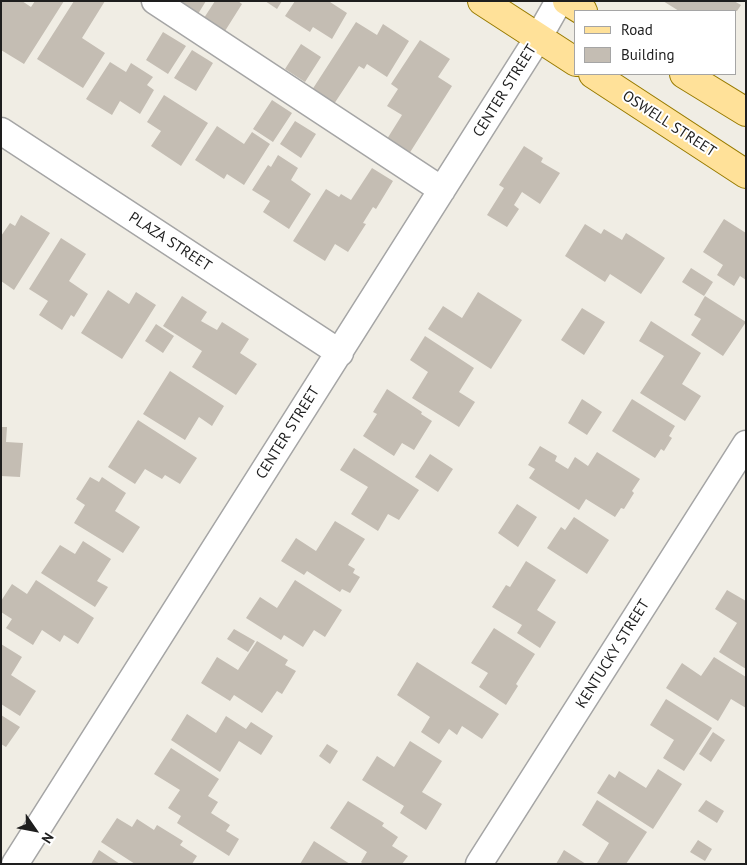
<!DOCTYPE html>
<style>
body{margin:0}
#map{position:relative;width:747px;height:865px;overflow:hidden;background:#f0ede4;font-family:"PT Sans",sans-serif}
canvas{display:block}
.frame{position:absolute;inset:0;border:2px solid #1e1e1e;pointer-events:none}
.legend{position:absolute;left:574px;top:10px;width:162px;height:65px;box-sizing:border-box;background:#fff;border:1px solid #a5a5a5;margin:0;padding:6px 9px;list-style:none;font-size:15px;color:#1e1e1e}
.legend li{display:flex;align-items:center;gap:10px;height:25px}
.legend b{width:25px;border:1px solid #a5a5a5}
.north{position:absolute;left:10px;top:805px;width:50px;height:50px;-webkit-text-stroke:4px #fff;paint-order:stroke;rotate:123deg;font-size:14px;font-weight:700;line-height:20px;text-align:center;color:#1e1e1e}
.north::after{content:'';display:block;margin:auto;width:18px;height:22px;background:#1e1e1e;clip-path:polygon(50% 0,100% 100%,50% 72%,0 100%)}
</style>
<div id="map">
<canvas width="747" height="865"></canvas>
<div class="frame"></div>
<ul class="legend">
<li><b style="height:6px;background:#ffe199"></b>Road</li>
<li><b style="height:14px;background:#c4bdb3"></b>Building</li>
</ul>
<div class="north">N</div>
</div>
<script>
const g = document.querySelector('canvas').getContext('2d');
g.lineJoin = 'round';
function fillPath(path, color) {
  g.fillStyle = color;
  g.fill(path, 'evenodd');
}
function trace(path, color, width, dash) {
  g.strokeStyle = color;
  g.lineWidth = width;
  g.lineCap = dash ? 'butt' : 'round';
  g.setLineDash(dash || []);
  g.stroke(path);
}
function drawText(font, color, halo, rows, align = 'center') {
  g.font = font + ' "PT Sans",sans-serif';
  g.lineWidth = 4;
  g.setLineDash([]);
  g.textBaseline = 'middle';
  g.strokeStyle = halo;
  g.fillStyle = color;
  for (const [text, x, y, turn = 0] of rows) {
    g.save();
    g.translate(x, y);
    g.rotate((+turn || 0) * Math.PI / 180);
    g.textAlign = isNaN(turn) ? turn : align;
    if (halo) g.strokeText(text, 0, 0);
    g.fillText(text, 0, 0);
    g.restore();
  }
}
const building = new Path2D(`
 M1,1h21l9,6 4,-6h29l-40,63 -23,-14z
 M74,1h31l-23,37 23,15 -22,35 -46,-29z
 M178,1h28l-8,13z
 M215,1h23l4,3 -17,27 -21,-13z
 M265,1h17l-5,8z
 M295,1h36l-1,1 17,11 -15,26 -19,-12 -3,5 -25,-16z
 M663,1h71l7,4 -4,6h-58z
 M356,22l21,13 6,-11 26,17 -22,36 -20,-13 -3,5 -5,-3 -25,38 -22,-14z
 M163,32l23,14 -18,28 -22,-14z
 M420,40l30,19 -12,18 14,9 -43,68 -22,-15 15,-24 -15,-9 11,-17 -7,-5z
 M301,44l20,13 -16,25 -20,-13z
 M192,50l21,13 -17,28 -22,-13z
 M110,62l16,10 5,-9 22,14 -6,8 7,5 -14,24 -20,-13 -8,14 -26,-16z
 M164,95l44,28 -27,43 -30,-20 10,-15 -14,-9z
 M272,100l20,13 -19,29 -20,-13z
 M295,121l21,13 -15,24 -21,-14z
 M217,126l27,18 8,-12 18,12 -26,41 -17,-11 -3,5 -29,-19z
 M524,146l19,12 -2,4 19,11 -20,31 -18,-12 -8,13 5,4 -12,18 -20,-12 17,-27 -5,-3z
 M278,155l20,13 -7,12 20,14 -22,35 -26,-17 7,-11 -18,-11 16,-25 3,2z
 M372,168l21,13 -17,28 -3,-2 -10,16 3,1 -18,28 -13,-8 -10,17 -32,-20 33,-52 13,8 2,-3 10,6z
 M21,215l29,18 -36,57 -13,-9v-45l9,-13 5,3z
 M724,219l22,14v47l-6,-4 -6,10 -17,-11 6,-10 -20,-13z
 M585,224l16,10 3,-5 18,11 4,-7 39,25 -24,36 -31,-20 -5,8 -40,-26z
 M61,238l25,16 -17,27 19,13 -14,23 -3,-2 -9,15 -23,-15 9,-14 -19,-12z
 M691,268l22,14 -9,14 -22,-14z
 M108,290l21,14 7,-12 20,13 -34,54 -41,-26z
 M478,292l44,28 -31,49 -63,-40 15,-23 19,12z
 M182,296l25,16 -6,9 16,9 5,-8 27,17 -9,14 17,11 -21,31 -44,-28 10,-16 -39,-25z
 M705,296l41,26 -23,34 -32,-21 10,-16 -7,-4z
 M582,308l23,14 -21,33 -23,-15z
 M651,321l50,32 -19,31 19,12 -16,25 -45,-28 24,-37 -25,-15z
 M156,324l18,12 -11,17 -18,-12z
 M425,336l49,32 -15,24 16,10 -16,25 -47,-29 16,-26 -18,-12z
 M170,371l54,35 -12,20 -13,-9 -14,23 -42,-26z
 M387,389l35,23 -1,2 11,7 -18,29 -12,-7 -8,13 -31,-20 14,-22 -4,-2z
 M582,399l20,13 -15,23 -19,-12z
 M632,399l43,27 -6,10 3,2 -8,13 -3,-2 -6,9 -43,-27z
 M138,420l59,38 -17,26 -15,-9 -3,4 -17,-10 -10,15 -27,-17z
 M1,427h6l-1,15 17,1 -3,34 -19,-1z
 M540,446l17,10 -2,5 13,8 7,-12 13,9 9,-14 43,27 -8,12 2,2 -10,16 -3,-1 -6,9 -29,-18 -7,11 -50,-32 6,-9 -7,-4z
 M354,448l65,42 -20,30 -11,-6 -10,17 -27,-17 17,-27 -28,-17z
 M430,454l23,15 -15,23 -23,-15z
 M90,477l9,5 3,-5 24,16 -11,18 25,16 -17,26 -49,-30 11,-18 -9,-6z
 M517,504l20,13 -19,30 -20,-14z
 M574,517l35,23 -22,34 -40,-26 14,-21 4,3z
 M335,521l30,18 -17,26 7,4 -2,4 7,4 -10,16 -8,-4 -2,3 -33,-21 -3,4 -23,-14 15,-23 20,13z
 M83,541l28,18 -14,22 11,6 -13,20 -54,-34 19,-28 15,9z
 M526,561l30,19 -19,30 19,12 -16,26 -23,-15 5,-8 -30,-18 14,-22 4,2z
 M36,580l58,38 -16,26 -14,-9 -4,7 -18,-12 -9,15 -27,-17 6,-9 -11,-7v-11l11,-17 15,10z
 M295,580l47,30 -17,27 -11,-7 -11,17 -19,-12 -3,5 -35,-22 14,-21 17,11z
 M727,590l19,11v21l-1,2 1,1v44l-27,-17 18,-29 -22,-14z
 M494,628l41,26 -19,30 2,2 -12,19 -27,-18 9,-14 -17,-10z
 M234,629l21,12 -7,11 -21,-13z
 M257,641l31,19 -3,5 11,6 -14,23 -5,-3 -15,22 -28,-18 -4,6 -29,-18 16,-26 21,13z
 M1,644l21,13 -11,18 25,16 -16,25 -19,-12z
 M714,657l32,20v31l-15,-9 -13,22 -52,-33 16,-25 19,13z
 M417,662l82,52 -17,25 -20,-13 -5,9 -8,-6 -10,15 -18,-12 9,-15 -33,-22z
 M666,699l46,29 -28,43 -21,-13 11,-18 -24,-15z
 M187,714l29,19 10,-17 20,13 5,-7 22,14 -12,19 -22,-14 -19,31 -49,-32z
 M1,715l19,12 -14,20 -5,-3z
 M713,732l12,8 -14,22 -12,-8z
 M410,741l32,20 -20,31 20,12 -16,26 -26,-17 4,-7 -42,-26 15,-24 17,11z
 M327,744l11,7 -8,13 -11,-8z
 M171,748l48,31 -11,17 10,6 -7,11 19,12 -4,6 13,8 -10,17 -52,-33 4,-7 -13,-8 12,-18 -26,-16z
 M658,769l24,15 -29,45 -56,-36 12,-19 6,4 4,-7 27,17z
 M597,800l50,32 -21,32h-27l-2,-1 12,-20 -27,-18z
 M706,800l18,11 -7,12 -19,-12z
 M348,801l36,22 -2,3 16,11 -6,9 16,10 -6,8h-39l-2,-2 6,-10 -37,-24z
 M117,818l15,9 5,-8 17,11 3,-5 26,16 -3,4 17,11 -5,8h-57l-34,-22z
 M698,840l14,9 -7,12 -15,-9z
 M314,841l36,23h-50z
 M99,850l21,14h-29z
 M564,850l22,14h-30z`);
const minor = new Path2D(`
 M155,1l287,189
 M1,131l339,222
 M15,864l523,-826 21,-37
 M479,864l267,-420`);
const major = new Path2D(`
 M482,1l94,61
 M567,1l16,10
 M593,74l153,100
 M684,74l62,38`);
const streetNames = [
 ["CENTER STREET",505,91,-58],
 ["OSWELL STREET",669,124,33],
 ["PLAZA STREET",170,242,33],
 ["CENTER STREET",288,433,-58],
 ["KENTUCKY STREET",613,654,-58]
];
fillPath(building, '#c4bdb3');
trace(minor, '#a5a5a5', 29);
trace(major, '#987b00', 30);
trace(minor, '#fff', 26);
trace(major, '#ffe199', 28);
drawText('15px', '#1e1e1e', '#fff', streetNames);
</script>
